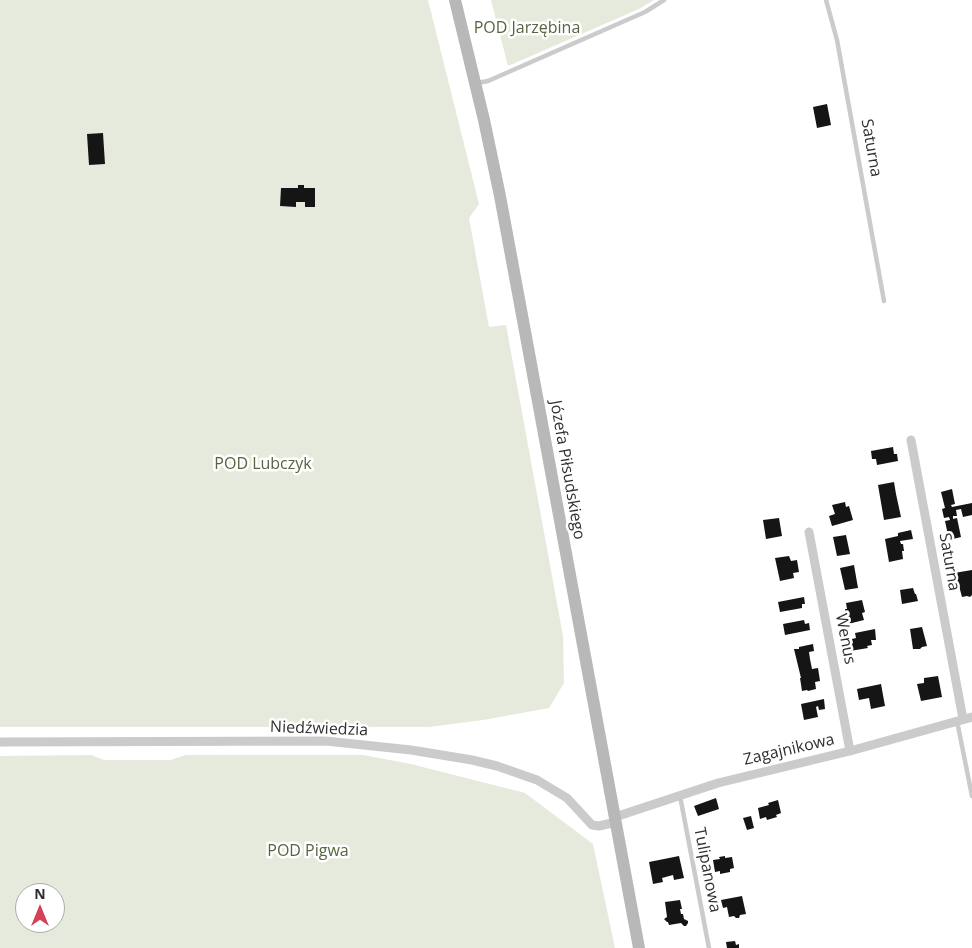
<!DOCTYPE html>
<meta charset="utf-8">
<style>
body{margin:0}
#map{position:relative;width:972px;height:948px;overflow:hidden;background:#fff;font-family:"Open Sans",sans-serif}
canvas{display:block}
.north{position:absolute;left:15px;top:883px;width:50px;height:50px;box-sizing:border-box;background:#fff;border:1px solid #ababab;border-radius:50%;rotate:0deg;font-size:14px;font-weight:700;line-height:20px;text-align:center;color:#2e2e2e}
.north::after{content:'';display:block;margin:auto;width:18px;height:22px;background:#d54059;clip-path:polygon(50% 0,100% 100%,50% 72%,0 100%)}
</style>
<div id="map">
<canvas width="972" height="948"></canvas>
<div class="north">N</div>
</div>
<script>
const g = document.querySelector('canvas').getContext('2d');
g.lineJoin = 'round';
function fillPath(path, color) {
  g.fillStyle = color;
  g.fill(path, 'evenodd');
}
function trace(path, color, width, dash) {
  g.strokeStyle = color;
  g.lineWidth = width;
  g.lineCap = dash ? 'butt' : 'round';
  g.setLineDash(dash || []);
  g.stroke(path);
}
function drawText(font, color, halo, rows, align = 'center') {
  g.font = font + ' "Open Sans",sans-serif';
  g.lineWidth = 5;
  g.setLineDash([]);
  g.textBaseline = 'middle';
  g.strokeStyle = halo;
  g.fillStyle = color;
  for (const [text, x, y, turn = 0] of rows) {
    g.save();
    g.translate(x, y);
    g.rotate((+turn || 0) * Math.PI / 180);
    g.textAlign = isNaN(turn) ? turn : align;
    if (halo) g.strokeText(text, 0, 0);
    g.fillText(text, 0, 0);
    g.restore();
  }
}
const green = new Path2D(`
 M0,0h428l51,204 -10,14 20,109 17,-2 57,311 1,47 -15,25 -66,12 -54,7h-429z
 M491,0h163l-15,9 -131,57z
 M91,755l13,5h67l14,-5h178l48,9 114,29 68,51 22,104h-615v-192zM25,893h30v30h-30z`);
const building = new Path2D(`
 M827,104l4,21 -14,3 -4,-21z
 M103,133l2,31 -16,1 -2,-31z
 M298,185h6v3h11v19h-10v-5h-9v5l-16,-1 1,-18h17z
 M893,447l1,7h3l1,7 -21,4 -1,-6h-4l-1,-8z
 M894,482l2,12 5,23 -17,3 -6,-35z
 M952,489l3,15 -4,1 1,2 20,-4v12l-9,2 -2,-8 -5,1 1,6h-4v3l4,-1 4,19 -12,3 -4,-19 5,-1 -1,-3 -5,1 -2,-9 3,-1 -4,-16z
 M845,502l1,5 3,-1 4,14 -21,6 -3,-10 6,-2 -3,-9z
 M779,518l3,18 -16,3 -3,-19z
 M911,530l2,9 -13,2 1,3h2l1,7h-2l1,8 -14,3 -4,-23 13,-3v-3z
 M846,535l4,19 -13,2 -4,-19z
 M789,556l2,5 6,-1 2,12 -6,1 1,5 -14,3 -5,-23z
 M854,565l4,23 -13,2 -5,-22z
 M972,570v25l-2,2 -3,-1 -5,1 -4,-15 -2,1 -2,-10z
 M913,588l2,6h1l2,7 -16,3 -2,-14z
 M804,597l1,7h-3v4l-22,4 -2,-10z
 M862,600l3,12 -3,1 2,7 -16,4 -3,-15h2l-1,-6z
 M804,620l1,4 4,-1 1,7 -25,5 -2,-11z
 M922,627l5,19 -5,1 -2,2h-7l-3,-20z
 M875,629l1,11h-5l1,5 -5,1 1,2 -18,3 -1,-7 4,-1 -1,-4 4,-1 -1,-5z
 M813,644l1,7 -5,1 1,7 2,10 6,-1 2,13 -5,1 1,7 -8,2 -1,-1 -5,1 -2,-13h1l-7,-29h5v-2z
 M938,676l4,21 -21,4 -4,-17 7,-1v-5z
 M881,684l4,22 -14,3 -2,-11 -10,2 -2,-11z
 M824,699l1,10 -6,1 -1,-4 -2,1 2,10 -14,3 -3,-16z
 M716,798l3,11 -21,7 -4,-10z
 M778,800l3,13 -5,2 1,2 -10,3 -1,-3 -6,2 -2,-11 11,-3 -1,-2z
 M751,816l3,12 -7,2 -4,-12z
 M679,856l5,22 -10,2 -1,-5 -11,3 1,4 -10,2 -4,-22z
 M725,856v2l7,-1 2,11 -4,1v3l-10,2v-3l-5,1 -2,-12 7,-1 -1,-2z
 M742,896l4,18 -6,1 -1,3h-3l-2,-2 -5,1 -2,-10 -4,1 -2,-8z
 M680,900l2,9h-2l1,5h2l1,5 4,2v2l-2,3h-2l-3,-3 -12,2 -1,-3h-1l-3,-3 3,-2 -2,-15z
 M735,941l1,4 3,-1v4h-12l-1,-6z`);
const lane = new Path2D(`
 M826,0l11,40 47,261
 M477,83l11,-2 157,-69 19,-12
 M957,721l15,75
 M680,796l29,152`);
const street = new Path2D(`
 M911,440l52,279
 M809,532l41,219
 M0,742l326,-1 85,9 61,10 25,6 40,14 30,18 25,27 7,1 17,-4
 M615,817l103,-34 132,-32 122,-34`);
const secondary = new Path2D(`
 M455,0l29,120 16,76 139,752`);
const parkNames = [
 ["POD Jarzębina",527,28],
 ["POD Lubczyk",263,464],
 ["POD Pigwa",308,851]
];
const streetNames = [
 ["Saturna",871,148,80],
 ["Józefa Piłsudskiego",567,470,80],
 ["Saturna",949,562,80],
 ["Wenus",845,639,79],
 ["Niedźwiedzia",319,729,2],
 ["Zagajnikowa",789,750,-13],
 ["Tulipanowa",707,870,79]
];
fillPath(green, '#e5eadd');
fillPath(building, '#151515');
trace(lane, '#cbcbcb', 4.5);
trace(street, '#cbcbcb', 9);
trace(secondary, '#b8b8b8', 12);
drawText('16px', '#556640', '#fff', parkNames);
drawText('16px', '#2e2e2e', '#fff', streetNames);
</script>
